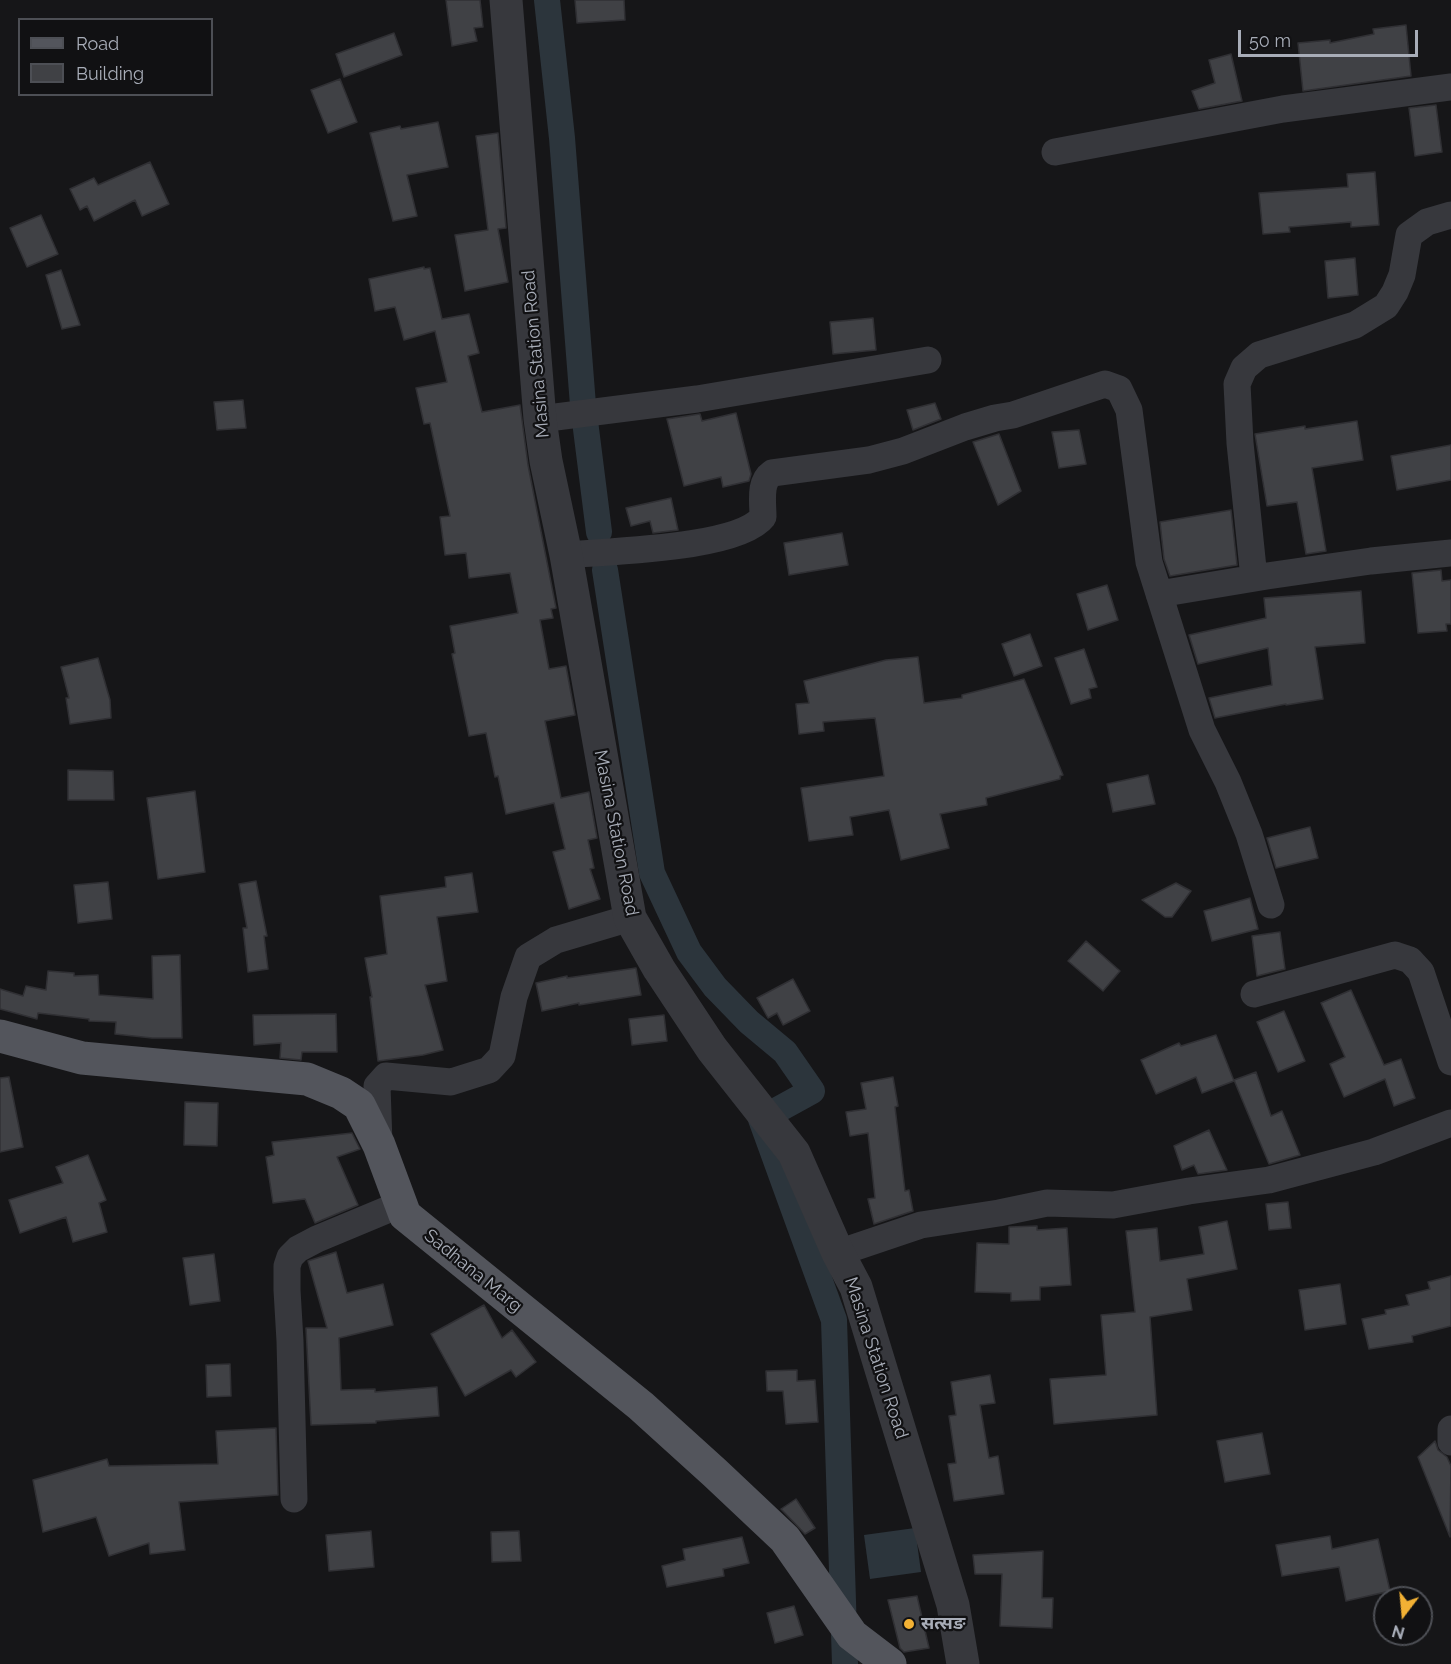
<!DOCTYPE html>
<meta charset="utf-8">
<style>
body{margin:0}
#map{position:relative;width:1451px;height:1664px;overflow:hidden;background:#161618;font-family:Raleway,sans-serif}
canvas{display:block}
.legend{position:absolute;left:18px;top:18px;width:195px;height:78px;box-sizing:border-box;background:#111113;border:2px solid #4d4f55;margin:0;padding:8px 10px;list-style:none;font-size:18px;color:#a8adb8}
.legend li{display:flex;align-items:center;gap:12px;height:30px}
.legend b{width:30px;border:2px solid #4d4f55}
.north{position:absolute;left:1373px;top:1586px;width:60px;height:60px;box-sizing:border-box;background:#111113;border:2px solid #4d4f55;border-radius:50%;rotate:196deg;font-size:16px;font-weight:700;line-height:24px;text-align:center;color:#a8adb8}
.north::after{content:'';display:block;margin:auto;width:21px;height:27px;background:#f2b134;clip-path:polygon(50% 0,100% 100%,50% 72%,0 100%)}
.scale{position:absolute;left:1238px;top:30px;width:180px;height:27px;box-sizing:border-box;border:3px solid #a8adb8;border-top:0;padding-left:8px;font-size:18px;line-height:21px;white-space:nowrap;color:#a8adb8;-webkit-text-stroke:4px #111113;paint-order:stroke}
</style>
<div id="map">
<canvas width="1451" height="1664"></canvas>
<ul class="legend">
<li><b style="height:8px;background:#53555c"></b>Road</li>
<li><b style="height:16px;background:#404145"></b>Building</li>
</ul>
<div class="north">N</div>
<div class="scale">50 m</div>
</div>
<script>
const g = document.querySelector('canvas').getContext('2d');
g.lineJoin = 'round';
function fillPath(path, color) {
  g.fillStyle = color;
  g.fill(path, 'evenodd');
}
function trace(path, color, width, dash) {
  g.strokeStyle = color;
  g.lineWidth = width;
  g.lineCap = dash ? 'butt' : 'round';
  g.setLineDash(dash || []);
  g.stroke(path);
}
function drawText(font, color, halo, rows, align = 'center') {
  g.font = font + ' Raleway,"Noto Sans Devanagari",sans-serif';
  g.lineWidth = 4.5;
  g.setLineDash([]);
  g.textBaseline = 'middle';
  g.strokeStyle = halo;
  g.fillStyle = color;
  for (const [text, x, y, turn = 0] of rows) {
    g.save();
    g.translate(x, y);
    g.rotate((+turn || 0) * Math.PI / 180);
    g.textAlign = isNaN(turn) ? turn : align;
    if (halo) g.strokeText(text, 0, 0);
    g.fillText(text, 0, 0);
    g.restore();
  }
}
const water = new Path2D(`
 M915,1528l6,44 -51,7 -6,-44z`);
const canal = new Path2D(`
 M547,0l15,138 21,267
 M585,421l14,111
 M605,570l47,303 37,79 26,35 34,35 36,30 27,39 -51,28 73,201 11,344`);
const building = new Path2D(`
 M446,0h34l3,27 -9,1 3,13 -25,5z
 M575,0h49l1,20 -48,3z
 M1406,25l5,51 -108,15 -5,-48 32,-3v3l44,-9 -1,-5z
 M394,33l8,22 -58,22 -8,-23z
 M1231,54l11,47 -43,8 -7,-18 23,-8 -6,-23z
 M340,79l17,43 -29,11 -17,-43z
 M1436,105l6,47 -27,4 -6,-48z
 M438,122l10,45 -41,8 10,41 -24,5 -23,-88 30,-7 1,3z
 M498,133l8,95 -8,1 10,53 -43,9 -10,-56 33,-5 -12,-94z
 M150,162l19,42 -27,12 -7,-16 -41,21 -7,-15 -7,4 -10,-21 24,-11 4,7z
 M1375,172l4,53 -28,2v-5l-62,5 1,5 -27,2 -4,-41 89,-6 -1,-13z
 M41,215l17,39 -31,13 -17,-39z
 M1355,258l3,37 -30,3 -3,-37z
 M424,267v2l6,-1 12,51 27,-5 10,39 -11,3 14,56 38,-7 8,60 28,143 -5,1 2,9 -13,2 9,49 17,-3 9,49 -30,6 16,77 28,-6 8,46 -9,2 6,28 -4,1 10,30 -31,10 -16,-57 12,-3 -11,-46 -48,11 -8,-38 -3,1 -9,-44 -17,3 -17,-82 3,-1 -5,-27 68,-13 -8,-40 -41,5 -3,-25 -21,2 -5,-38 10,-1 -20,-93 -6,1 -8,-36 31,-6 -12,-51 -31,9 -9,-33 -20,4 -6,-32z
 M61,270l19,55 -18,4 -16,-54z
 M873,318l3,32 -43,4 -3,-32z
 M243,400l3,28 -29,2 -3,-28z
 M935,403l6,16 -28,11 -6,-20z
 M736,413l15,61 -2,7 -26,6 -2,-10 -37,9 -17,-67 33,-5 2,7z
 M1357,421l6,39 -51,8 14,83 -20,3 -9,-52 -30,4 -12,-72 50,-8v3z
 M1079,430l7,34 -27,4 -7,-36z
 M999,434l22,57 -23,14 -25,-63z
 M1451,445v35l-54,10 -6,-34z
 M671,498l7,32 -25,3 -3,-12 -19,5 -5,-18z
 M1231,510l6,55 -67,11 -6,-17 -4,-37z
 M842,533l6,32 -59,10 -5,-32z
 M1441,570l1,11 9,-1v44h-5l1,7 -29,2 -6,-60z
 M1107,585l11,35 -30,10 -11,-36z
 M1361,591l4,52 -50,4 8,52 -37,6v-1l-71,14 -6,-20 63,-13 -4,-37 -70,16 -9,-29 77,-17 -2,-20z
 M1030,634l12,32 -28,10 -12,-32z
 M1084,649l13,38 -8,2 2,9 -20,6 -16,-46z
 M918,657l6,46 38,-5v-3l62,-16 39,96 -3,1v3l-74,19 1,7 -47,9 9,34 -48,12 -12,-50 -39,7 3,18 -44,6 -8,-53 83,-12 -9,-58 -52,4 1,9 -25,3 -3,-30 13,-1 -5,-22 82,-21z
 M98,658l12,42 1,18 -41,6 -4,-26h3l-8,-31z
 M68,770l45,1 1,29h-46z
 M1148,775l7,29 -42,8 -6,-28z
 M195,791l10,81 -47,7 -11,-81z
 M1310,827l8,31 -42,10 -9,-30z
 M472,873l6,39 -41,5 10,64 -22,4 18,65 -20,5 -45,6 -8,-64h2l-7,-39 22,-4 -7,-58 66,-9 -1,-10z
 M256,881l11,55h-3l4,33 -20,3 -5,-44h4l-8,-44z
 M108,882l4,37 -34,4 -4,-38z
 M1176,883l15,8 -19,26h-7l-23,-17z
 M1250,898l8,31 -46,12 -8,-30z
 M1280,932l5,37 -28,7 -5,-40z
 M1086,941l34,30 -17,20 -35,-30z
 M180,955l2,83h-30l-37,-4 1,-12 -27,-1v-2l-51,-6 -1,6 -37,-10v-20l23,7 3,-10 20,4 2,-19 26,2v3l24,-1 1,20 54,4 -1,-43z
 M636,968l5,27 -62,10v-2l-37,8 -6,-28 31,-7v2z
 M793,979l17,32 -27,14 -6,-12 -9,5 -11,-20z
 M1351,990l33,75 17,-6 14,39 -21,8 -9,-27 -41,18 -14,-33 15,-7 -24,-54z
 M1284,1011l21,50 -27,11 -21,-50z
 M336,1014l1,38h-35l-1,8 -21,-2 1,-15 -27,2 -1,-30z
 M664,1015l3,26 -35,4 -3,-26z
 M1216,1035l18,46 -32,12 -6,-16 -40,17 -15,-34 38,-17 2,3z
 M1256,1072l15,44 11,-5 18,44 -31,9 -35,-84z
 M9,1077l14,70 -23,5v-74z
 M893,1077l5,29 -3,1 10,84 4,-1 4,21 -39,13 -6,-25 7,-1 -7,-65 -18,3 -4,-24 20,-3 -5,-26z
 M185,1102l33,1 -1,43 -33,-1z
 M1209,1130l18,40 -29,4 -4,-9 -12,5 -8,-24z
 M352,1133l8,16 -23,8 21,48 -43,18 -10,-24 -32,4 -7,-46 8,-2 -2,-13z
 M88,1155l18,45 -7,3 8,29 -34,10 -7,-25 -46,16 -11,-33 54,-17 -7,-16z
 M1288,1202l3,26 -22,2 -3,-26z
 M1227,1221l10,48 -50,10 5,31 -42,7 7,98 -103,9 -4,-45 56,-4 -5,-60 34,-3 -9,-81 31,-3 3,33 44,-7 -5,-27z
 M1037,1226v4l30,-2 4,57 -31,2v13l-29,1v-8l-36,-1 2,-49 32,1v-17z
 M336,1252l11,41 36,-9 10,41 -54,13 2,52 34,-1v3l62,-5 2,29 -63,5v2l-65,2 -5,-97h21l-19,-67z
 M214,1254l6,47 -30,4 -7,-47z
 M1451,1276v50l-39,10 1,6 -44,7 -7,-30 24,-5 -1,-4 24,-5 -3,-10 24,-6 -2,-7z
 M1340,1284l6,40 -41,6 -6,-40z
 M484,1305l18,33 10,-8 24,32 -20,15 -5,-7 -46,26 -34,-62z
 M230,1364l1,32 -24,1 -1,-32z
 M797,1370v11l18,-1 3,42 -32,2 -3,-33h-16l-1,-20z
 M990,1375l5,28 -15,2 9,53 9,-2 6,38 -50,7 -6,-37 8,-1 -7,-47 7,-1 -5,-33z
 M276,1428l2,67 -99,7 6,48 -35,4 -1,-11 -40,13 -13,-39 -53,15 -10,-52 74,-21 2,7 109,-2 -2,-33z
 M1262,1433l8,41 -45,8 -8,-41z
 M1435,1441l3,9 9,7 4,9 -1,71 -32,-80z
 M796,1499l19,29 -10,6 -24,-25z
 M371,1531l3,36 -45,4 -3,-36z
 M519,1531l2,30 -29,1 -1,-30z
 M1330,1536l2,13 46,-10 12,52 -44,10 -7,-34 -57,9 -6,-31z
 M742,1537l7,26 -26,6 1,7 -57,11 -5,-21 23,-6 -2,-11z
 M1043,1551l-1,47h11l-1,30 -52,-2 2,-52h-27l-2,-19z
 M917,1596l12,52 -25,4 -4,-4 -12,-48z
 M794,1606l9,29 -28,8 -8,-30z`);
const minor = new Path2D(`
 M1055,152l228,-43 168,-22
 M540,419l157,-20 231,-39
 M566,555c43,-4 172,-6 197,-38 0,-15 -4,-35 9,-44l97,-13 34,-9 62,-24 30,-9 18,-3 92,-31 14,5 10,21 20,152 53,168 26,52 21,52 22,71
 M1254,578l-14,-135 -3,-59 7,-16 15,-13 96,-30 31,-19 9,-14 7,-17 7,-40 18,-13 24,-7
 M1159,594l108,-18 104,-15 80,-8
 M1254,994l141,-39 15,5 11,12 30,90
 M379,1143l-2,-57 9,-10 65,6 38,-12 13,-14 12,-59 14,-40 28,-17 74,-22
 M838,1253l83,-28 78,-12 48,-10 66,2 76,-14 80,-11 105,-28 77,-29
 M1451,1429v13
 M294,1499l-4,-158 -3,-51v-24l3,-9 8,-8 19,-10 84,-35`);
const tertiary = new Path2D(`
 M506,0l34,419 6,42 20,94 64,363 29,51 53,80 82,104 44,100 18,34 97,318 10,59`);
const primary = new Path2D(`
 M0,1036l82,22 225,21 34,14 18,12 20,40 26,70 236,191 74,67 70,66 67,96 38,29`);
const markers = [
 [909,1624,6,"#f2b134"]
];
const streetNames = [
 ["Masina Station Road",536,354,-95],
 ["Masina Station Road",616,833,79],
 ["Sadhana Marg",473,1271,39],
 ["Masina Station Road",876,1358,72]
];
const poiNames = [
 ["सत्सङ",921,1624]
];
fillPath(water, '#2c353c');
trace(canal, '#2c353c', 26);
fillPath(building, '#404145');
trace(building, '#303034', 1.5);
trace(minor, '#37383d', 27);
trace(tertiary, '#37383d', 33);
trace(primary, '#53555c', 33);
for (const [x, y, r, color] of markers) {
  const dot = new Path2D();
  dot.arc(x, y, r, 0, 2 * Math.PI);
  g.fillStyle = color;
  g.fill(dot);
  trace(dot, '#111113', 2);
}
drawText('18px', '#a8adb8', '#111113', streetNames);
drawText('bold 18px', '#a8adb8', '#111113', poiNames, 'left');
</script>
